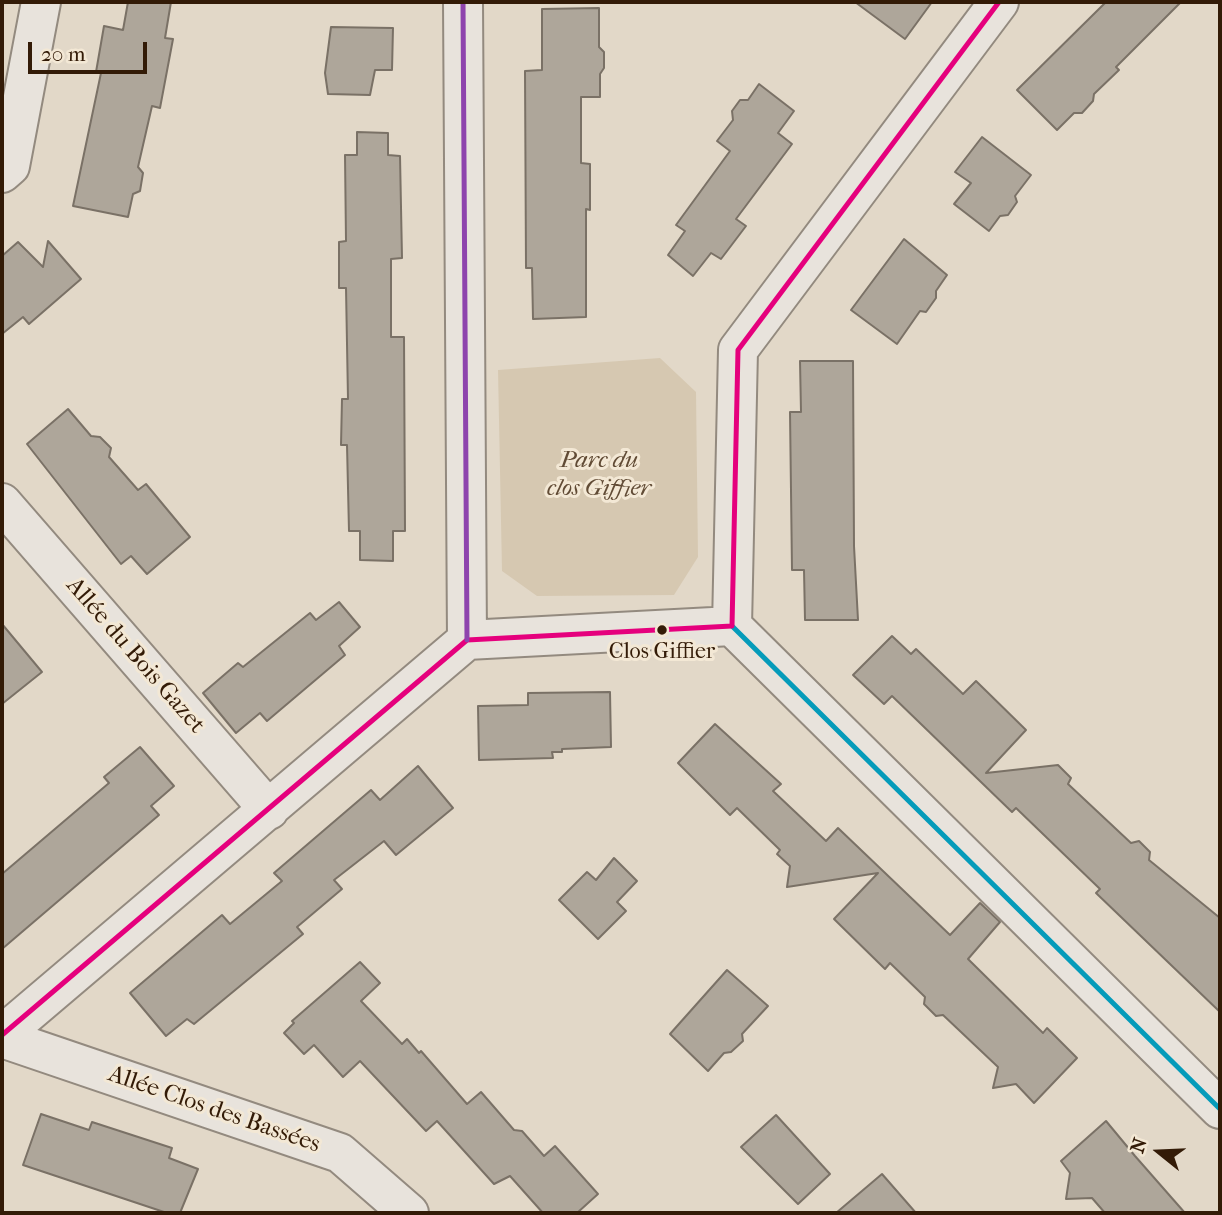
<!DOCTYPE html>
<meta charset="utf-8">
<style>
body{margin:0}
#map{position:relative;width:1222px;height:1215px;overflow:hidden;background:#e2d8c8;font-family:"IM FELL French Canon",serif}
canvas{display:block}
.frame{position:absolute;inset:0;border:4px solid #331b07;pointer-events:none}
.north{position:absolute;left:1124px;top:1117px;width:70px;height:70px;-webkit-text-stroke:5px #f3e8d5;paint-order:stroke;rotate:288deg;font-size:19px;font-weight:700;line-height:28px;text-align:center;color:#331b07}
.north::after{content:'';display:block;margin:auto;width:24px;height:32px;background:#331b07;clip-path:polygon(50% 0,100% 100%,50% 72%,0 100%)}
.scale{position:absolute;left:28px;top:42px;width:119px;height:32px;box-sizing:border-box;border:4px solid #331b07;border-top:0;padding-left:9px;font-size:21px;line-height:24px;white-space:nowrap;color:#331b07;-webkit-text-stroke:5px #f3e8d5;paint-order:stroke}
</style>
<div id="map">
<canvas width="1222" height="1215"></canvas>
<div class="frame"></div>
<div class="north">N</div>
<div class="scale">20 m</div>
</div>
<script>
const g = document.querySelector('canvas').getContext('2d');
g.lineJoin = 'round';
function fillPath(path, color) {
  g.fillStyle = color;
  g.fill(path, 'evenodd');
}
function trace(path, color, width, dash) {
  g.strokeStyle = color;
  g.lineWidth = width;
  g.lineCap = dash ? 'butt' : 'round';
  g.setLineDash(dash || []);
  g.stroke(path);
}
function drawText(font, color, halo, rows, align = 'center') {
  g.font = font + ' "IM FELL French Canon",serif';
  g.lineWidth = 6;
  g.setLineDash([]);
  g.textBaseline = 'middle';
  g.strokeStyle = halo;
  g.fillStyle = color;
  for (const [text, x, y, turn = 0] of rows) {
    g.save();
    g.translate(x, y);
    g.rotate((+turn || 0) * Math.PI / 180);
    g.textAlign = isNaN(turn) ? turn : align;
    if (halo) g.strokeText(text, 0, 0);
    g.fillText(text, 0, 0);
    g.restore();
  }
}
const green = new Path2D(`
 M660,358l36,34 2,165 -24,38 -137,1 -35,-25 -4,-201z`);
const building = new Path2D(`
 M128,2h43l-6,36 8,1 -13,69 -8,-2 -14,61 5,6 -3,18 -7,3 -5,23 -55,-11 28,-133 -5,-1 8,-46 19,4z
 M855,2h77l-27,37z
 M1106,2h75l-65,65 3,3 -25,24 -1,7 -11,12h-8l-17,17 -40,-40z
 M599,8v39l5,5v16l-4,6v23h-19v66l9,1v46l-4,-1v108l-53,2 -1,-51h-6l-1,-197 17,-1v-61z
 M331,27l62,1 -1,42h-17l-5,25 -42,-1 -3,-21z
 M759,84l35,27 -16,22 14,11 -56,75 10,7 -25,33 -10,-6 -18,23 -25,-21 17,-24 -9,-6 54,-74 -13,-10 16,-21 -1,-9 8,-11h8z
 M357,132l31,1v22l12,1 2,102 -11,1v78h13l1,194h-12v30l-33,-1v-29h-11l-2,-86h-6l1,-46h6l-2,-111h-7v-46l7,-1 -1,-86h12z
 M982,137l49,38 -16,21 2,6 -9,13 -8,1 -11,15 -35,-27 17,-21 -16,-11z
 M904,239l43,36 -11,16v7l-10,14 -6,-1 -23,33 -46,-34z
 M48,241l33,38 -52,45 -6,-7 -21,17v-78l16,-14 25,25z
 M800,361h53l1,185 4,74h-53l-1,-50h-12l-2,-158h11z
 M68,409l23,27 9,1 11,11 -2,9 29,33 8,-6 44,53 -43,37 -16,-18 -10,8 -94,-120z
 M339,602l21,25 -21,19 6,9 -78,66 -7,-8 -24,20 -33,-40 35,-30 5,4 67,-54 6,7z
 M2,624l40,48 -40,32z
 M892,636l19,18 5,-5 47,45 13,-13 50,49 -40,43 72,-8 13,13 -3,6 63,59 8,-2 11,11 -1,8 71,58v94l-124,-119 4,-4 -84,-81 -4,4 -120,-116 -8,8 -31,-29z
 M610,692l1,55 -49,2v3h-10l1,6 -74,2 -1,-54 50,-1v-12z
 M715,724l66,60 -8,7 53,50 12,-13 112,107 30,-32 20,19 -32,37 75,74 4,-5 30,30 -43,45 -18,-19 -23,4 5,-21 -55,-52 -7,1 -12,-12 1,-7 -35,-34 -5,6 -51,-50 44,-46 -91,14 3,-21 -13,-12 3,-4 -43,-42 -7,7 -52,-52z
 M140,747l34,39 -23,20 8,9 -157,134v-75l107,-91 -5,-6z
 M418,766l35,42 -57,47 -12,-14 -50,39 8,9 -45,38 6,7 -109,90 -7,-5 -21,17 -36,-43 92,-78 8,9 52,-43 -8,-8 97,-83 9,10z
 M614,858l23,23 -20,21 9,9 -28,28 -39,-39 28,-28 9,8z
 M360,962l20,21 -19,18 41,43 5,-5 12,14 2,-2 46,53 14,-12 33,38 8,1 22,25 11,-10 43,48 -21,19h-34l-33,-37 -16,8 -57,-63 -11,10 -66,-70 -17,16 -29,-32 -10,9 -20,-21 10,-10 -2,-2z
 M727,970l41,36 -26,28 1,7 -12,11 -7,1 -16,18 -38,-37z
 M41,1114l48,16 3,-8 80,26 -3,10 29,11 -18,44h-13l-144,-48z
 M776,1115l54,59 -32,30 -57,-57z
 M1106,1121l29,35 50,57h-80l-13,-15 -26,1 4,-26 -9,-12z
 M882,1174l34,39h-80z`);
const minor = new Path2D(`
 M463,2l4,638
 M2,173l8,-7 31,-164
 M2,503l267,307
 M732,626l488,483
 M2,1035l465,-395 265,-14 6,-276 261,-348
 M2,1038l338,115 69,60`);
const bus1 = new Path2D(`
 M732,626l488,483`);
const bus2 = new Path2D(`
 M2,1035l465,-395 265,-14 6,-276 261,-348`);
const bus3 = new Path2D(`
 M463,2l4,638`);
const markers = [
 [662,630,6,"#331b07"]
];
const busNames = [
 ["Clos Giffier",662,653]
];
const parkNames = [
 ["Parc du",599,461],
 ["clos Giffier",599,489]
];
const streetNames = [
 ["Allée du Bois Gazet",135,656,49],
 ["Allée Clos des Bassées",214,1110,19]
];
fillPath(green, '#d6c8b1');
fillPath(building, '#aea69a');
trace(building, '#7a7166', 2);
trace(minor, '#938a7f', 42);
trace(minor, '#e8e3dc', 38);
trace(bus1, '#059bba', 5);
trace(bus2, '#e5007d', 5);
trace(bus3, '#8e44ad', 5);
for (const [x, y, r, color] of markers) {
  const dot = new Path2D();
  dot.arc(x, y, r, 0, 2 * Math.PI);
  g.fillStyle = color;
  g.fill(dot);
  trace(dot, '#f3e8d5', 2.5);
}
drawText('22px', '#331b07', '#f3e8d5', busNames);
drawText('italic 24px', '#614b35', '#f3e8d5', parkNames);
drawText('24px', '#331b07', '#f3e8d5', streetNames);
</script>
